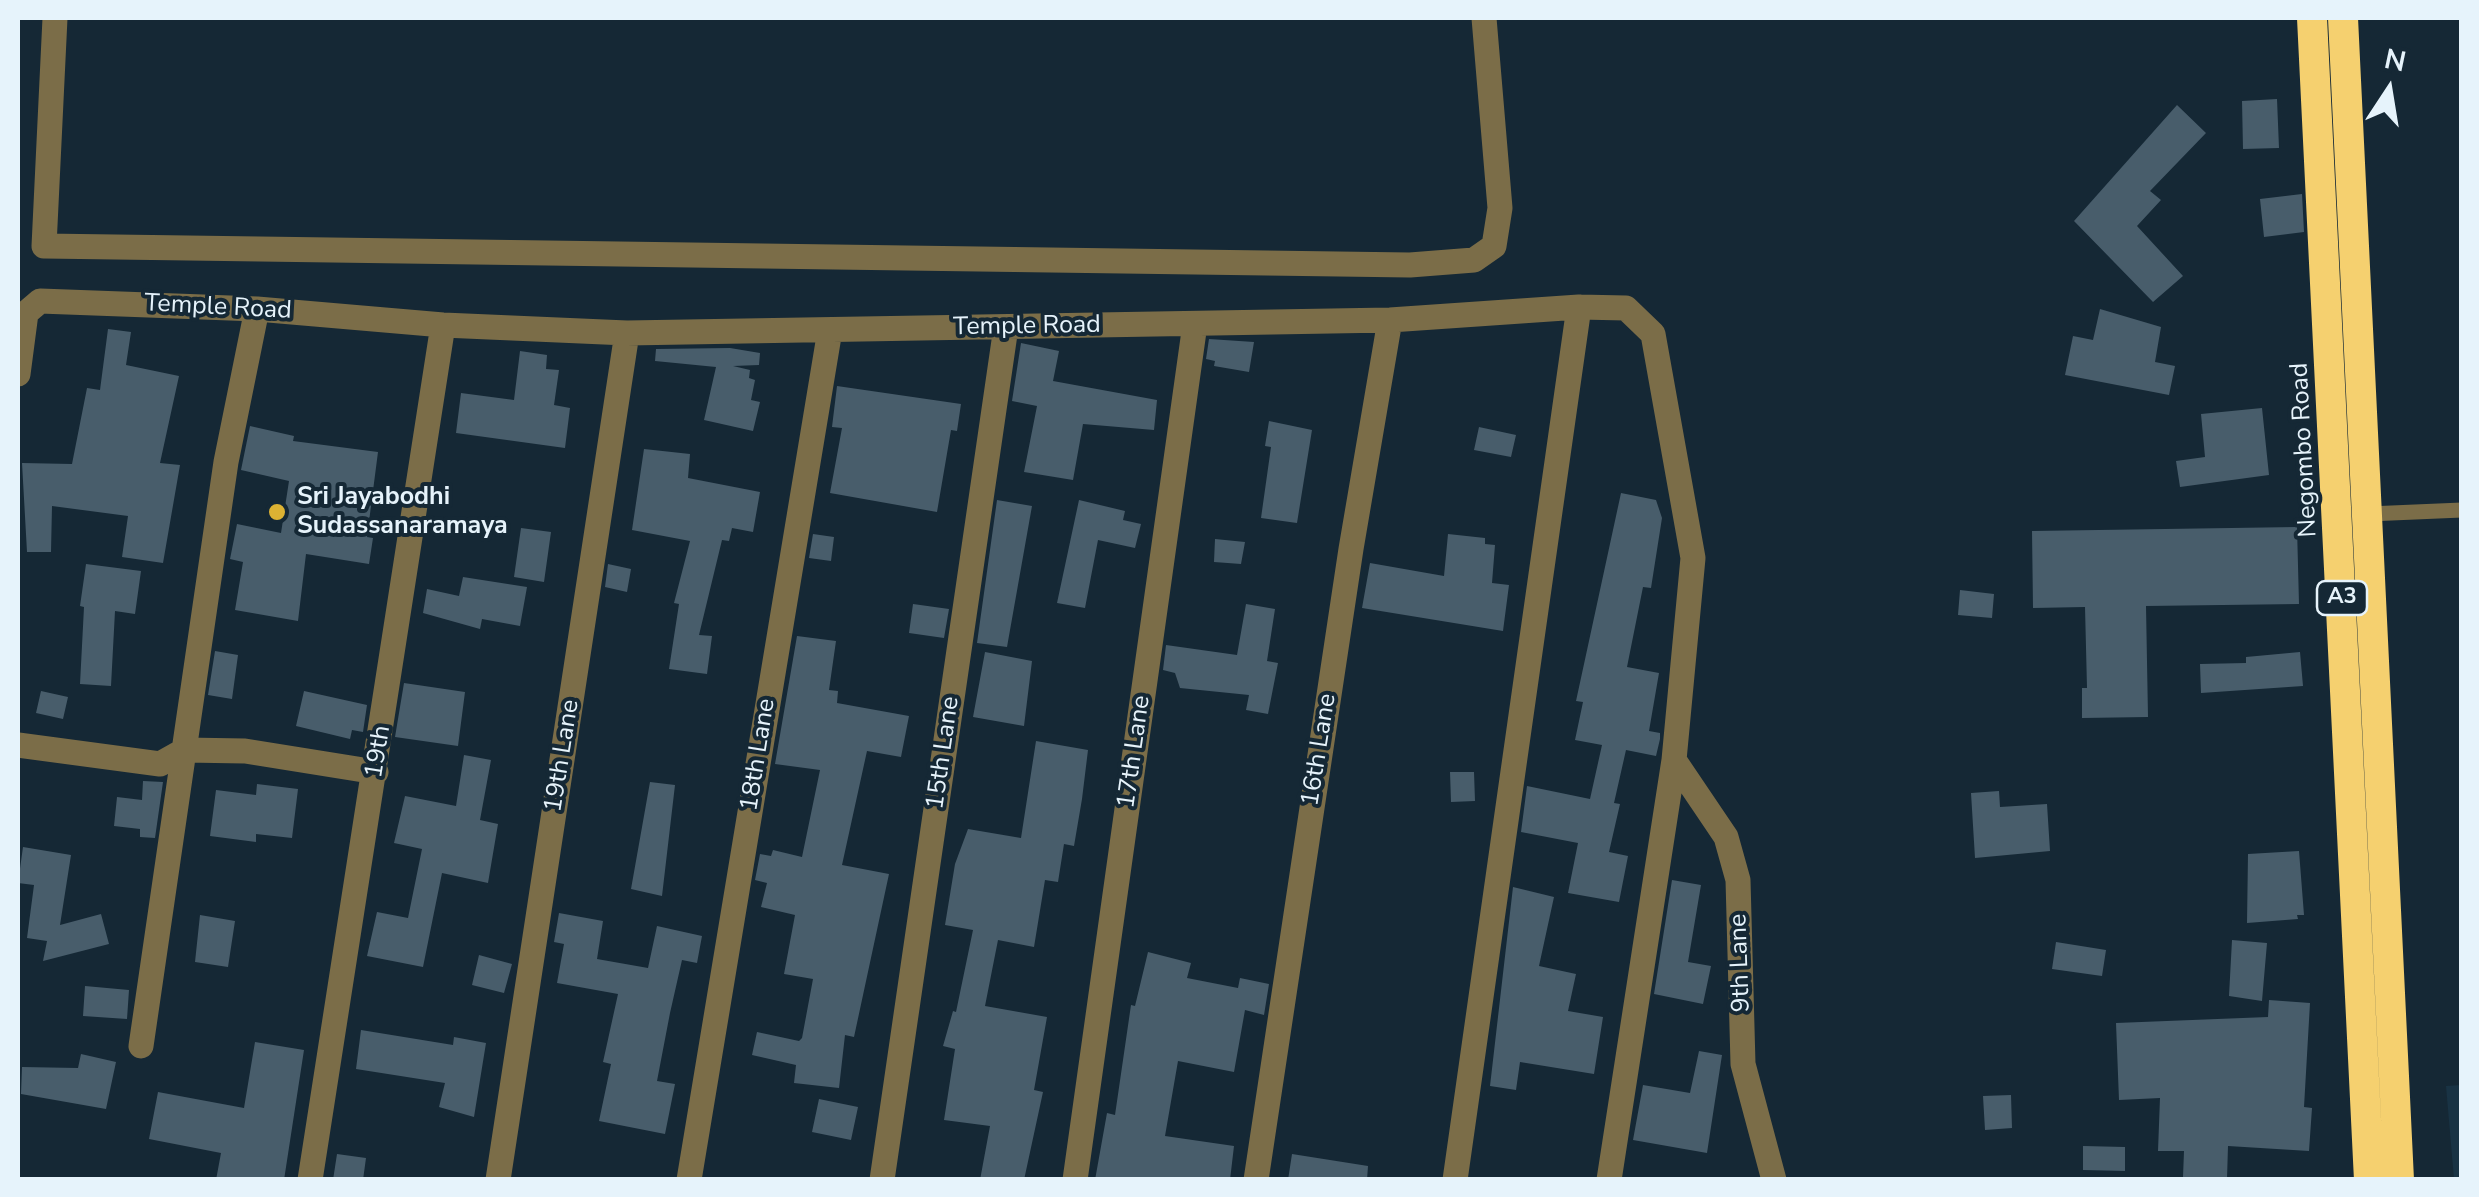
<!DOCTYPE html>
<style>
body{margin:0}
#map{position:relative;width:2479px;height:1197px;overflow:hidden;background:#152835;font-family:"Nunito Sans",sans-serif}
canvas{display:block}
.frame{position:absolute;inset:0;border:20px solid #e6f3fb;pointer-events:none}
.north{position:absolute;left:2339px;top:40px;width:100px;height:100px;-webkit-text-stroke:8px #152835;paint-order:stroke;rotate:12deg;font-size:28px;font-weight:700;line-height:40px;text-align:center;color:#e6f3fb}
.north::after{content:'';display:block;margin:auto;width:35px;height:45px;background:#e6f3fb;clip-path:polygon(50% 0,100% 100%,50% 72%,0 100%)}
</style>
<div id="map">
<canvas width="2479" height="1197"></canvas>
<div class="frame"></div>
<div class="north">N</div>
</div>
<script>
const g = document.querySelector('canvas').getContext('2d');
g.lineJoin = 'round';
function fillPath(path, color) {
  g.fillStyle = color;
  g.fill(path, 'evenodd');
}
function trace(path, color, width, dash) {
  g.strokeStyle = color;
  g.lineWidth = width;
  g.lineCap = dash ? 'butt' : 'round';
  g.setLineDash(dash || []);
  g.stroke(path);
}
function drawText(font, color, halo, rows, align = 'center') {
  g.font = font + ' "Nunito Sans",sans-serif';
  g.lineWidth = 8;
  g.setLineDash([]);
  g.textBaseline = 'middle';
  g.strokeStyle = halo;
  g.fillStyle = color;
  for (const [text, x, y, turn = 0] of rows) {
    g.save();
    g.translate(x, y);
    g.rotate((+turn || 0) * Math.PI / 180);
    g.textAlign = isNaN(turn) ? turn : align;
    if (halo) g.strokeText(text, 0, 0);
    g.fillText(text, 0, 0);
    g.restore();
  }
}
const built = new Path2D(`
 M2461,1085v94h-7l-8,-93z`);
const building = new Path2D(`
 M2277,99l2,49 -36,1 -1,-48z
 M2177,105l29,28 -56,58 11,9 -24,26 46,50 -30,26 -79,-81z
 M2302,194l2,38 -40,5 -4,-38z
 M2100,309l61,18 -6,35 20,4 -6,29 -104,-20 8,-39 20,4z
 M108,329l23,3 -5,33 53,11 -19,87 20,2 -17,98 -41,-6 6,-41 -76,-10 -1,46h-24l-5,-89 50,1 15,-76 13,2z
 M1209,339l45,3 -5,30 -35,-6 1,-5 -9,-2z
 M1021,343l38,8 -6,30 104,19 -3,30 -71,-6 -10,56 -49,-8 13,-66 -25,-5z
 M730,348l30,5 -1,12 -26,1 17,4 -1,8 6,2 -4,20 9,2 -7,29 -49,-11 12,-53 -61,-6 1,-12z
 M520,351l27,4 -1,14 13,1 -5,35 16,3 -5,40 -109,-15 5,-40 53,7z
 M837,386l124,18 -4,27 -6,-1 -14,82 -107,-19 12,-65 -10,-1z
 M2262,408l7,67 -89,12 -4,-26 29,-4 -4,-43z
 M1269,421l43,9 -15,93 -36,-5 10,-71 -6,-1z
 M250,426l44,10 -1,5 85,11 -11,85 6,1 -4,26 -63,-10 -8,67 -63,-11 8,-48 -13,-3 7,-35 44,9 8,-52 -48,-11z
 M1479,427l37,8 -5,22 -37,-7z
 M644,449l46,5 -2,24 72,14 -7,40 -21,-4 -3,13 -7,-1 -23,95 13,1 -5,38 -38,-5 10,-65 -5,-1 16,-62 -58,-11z
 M1621,493l35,7 6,18 -11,70 -8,-1 -16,80 32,6 -10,58 11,2v6l-4,17 -30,-6 -12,53 6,1 -11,48 19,4 -9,46 -51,-9 10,-50 -57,-11 6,-46 63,13 12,-54 -27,-5 8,-38 -7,-1z
 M997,500l35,6 -25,141 -30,-4z
 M1079,500l46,11 -2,9 18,4 -6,24 -37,-8 -13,68 -28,-5z
 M2297,527l2,77 -153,2 2,111 -66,1v-30h5l-2,-81 -52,1 -1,-77z
 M521,528l30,4 -7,50 -30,-5z
 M813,534l21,3 -3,24 -22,-3z
 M1448,534l37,4v6l10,1 -3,38 17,2 -6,46 -141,-23 8,-45 74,13z
 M1215,539l30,3 -4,22 -27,-2z
 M86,564l55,7 -6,43 -20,-3 -4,75 -31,-2 4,-77 -4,-1z
 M608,564l23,5 -4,23 -22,-5z
 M463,577l64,10 -7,39 -38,-7 -2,10 -57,-16 4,-24 32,7z
 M1960,590l34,4 -2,24 -34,-3z
 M913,604l36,5 -5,29 -35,-5z
 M1246,604l29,5 -8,52 11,2 -10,51 -22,-4 3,-15 -69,-7 -5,-15 -12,-3 3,-25 71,10z
 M797,636l39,5 -7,49 9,1 -1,12 72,13 -8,41 -34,-6 -25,114 47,9 -35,163 -9,-2 -6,53 -45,-5 2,-18 -44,-10 5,-23 42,9 3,-3 11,-59 -29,-5 11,-59 -34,-8 6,-24 -12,-3 5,-26 11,2 2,-6 29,7 18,-87 -45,-6z
 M215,651l23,4 -6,44 -24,-4z
 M985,652l47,9 -8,65 -51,-9z
 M2300,652l3,34 -102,7 -1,-29 46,-1v-6z
 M404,683l61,9 -7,54 -63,-9z
 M41,691l27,6 -5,22 -27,-6z
 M304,691l63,14 -4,27 -11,-2 -2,9 -54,-13z
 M1036,741l52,9 -6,49 -8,47 -10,-2 -6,38 -13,-2 -11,67 -36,-7 -13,66 62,11 -13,73 9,2 -19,88h-44l10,-54 -46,-6 11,-71 -12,-3 10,-35 3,1 17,-82 -28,-5 10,-61 13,-35 53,9z
 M464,755l27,5 -11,60 18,4 -10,59 -46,-10 -19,94 -56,-11 10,-44 31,6 14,-69 -28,-6 11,-47 51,10z
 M1450,772h24l1,29 -24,1z
 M143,781l20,1 -8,56 -15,-1v-8l-26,-3 3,-29 25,3z
 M650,782l25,3 -13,111 -31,-7z
 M257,784l41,5 -6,49 -36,-4v8l-46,-6 6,-46 40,5z
 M1999,791l1,16 47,-3 3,47 -75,7 -4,-65z
 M23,847l48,8 -11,70 41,-11 8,30 -66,17 4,-20 -20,-3 7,-53 -16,-2z
 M2299,851l5,64h-7l1,4 -51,4 1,-69z
 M1672,880l29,5 -13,77 23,4 -8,38 -49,-10z
 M1513,887l41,10 -15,69 37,8 -8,37 35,6 -9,57 -74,-12 -4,28 -26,-4z
 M559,913l44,8 -6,38 51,9 9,-42 45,10 -5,27 -15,-3 -12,53 -13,68 18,3 -10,50 -66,-13 12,-57 -8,-2 15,-68 -61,-11 7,-39 -10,-2z
 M200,915l35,6 -7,46 -33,-5z
 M2232,940l35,3 -5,58 -33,-5z
 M2056,942l50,8 -4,26 -50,-7z
 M1148,952l43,11 -4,15 51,10 2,-10 29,6 -5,31 -19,-5 -11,62 -56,-11 -13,75 69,10 -4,34h-135l12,-67 8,2 16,-110 4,1z
 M479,955l33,9 -8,29 -32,-8z
 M85,986l44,4 -2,29 -44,-3z
 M2269,1000l41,3 -6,104 8,1 -3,43 -81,-5 -1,33 -44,-2 1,-26h-26l2,-53 -41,2 -3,-77 152,-6z
 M361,1030l92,15 1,-8 32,6 -12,74 -35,-10 6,-24 -89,-14z
 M255,1042l49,8 -20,130h-68l5,-27 -72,-14 9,-47 86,16z
 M1699,1051l23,4 -15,98 -74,-13 10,-55 47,8z
 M81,1054l35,8 -10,47 -85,-15 1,-27 56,1z
 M2011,1095l1,33 -27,2 -2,-34z
 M819,1099l39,8 -7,33 -39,-8z
 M2083,1146l42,1v24l-42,-1z
 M337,1154l29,4 -3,22h-30z
 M1292,1154l76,12 -1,14h-79z`);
const lane = new Path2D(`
 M2368,514l94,-4`);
const street = new Path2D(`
 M55,18l-11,228 1366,19 64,-5 20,-14 6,-38 -16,-190
 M18,374l8,-61 14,-12 217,8 186,16 184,8 763,-13 189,-13 47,1 27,26 40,224 -19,202 -65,420
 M18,745l142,19 25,-14 60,1 131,21
 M1674,760l52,77 12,43 5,184 31,116
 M141,1046l85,-584 31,-153
 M310,1180l133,-855
 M498,1180l129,-847
 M689,1180l141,-850
 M882,1180l124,-853
 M1075,1180l120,-856
 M1256,1180l95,-631 39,-229
 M1455,1180l124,-873`);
const highway = new Path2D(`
 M2312,18l57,1162
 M2343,18l56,1162`);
const markers = [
 [277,512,10,"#dcb233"]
];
const shields = [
 [2342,598,50]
];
const shieldNames = [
 ["A3",2342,598]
];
const streetNames = [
 ["Temple Road",218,308,3],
 ["Temple Road",1027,327,-1],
 ["Negombo Road",2305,450,-93],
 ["16th Lane",1320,750,-81],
 ["19th",379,752,-81],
 ["17th Lane",1135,752,-82],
 ["15th Lane",944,753,-82],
 ["18th Lane",759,755,-81],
 ["19th Lane",563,756,-81],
 ["9th Lane",1741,963,-92]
];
const poiNames = [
 ["Sri Jayabodhi",297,498],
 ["Sudassanaramaya",297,527]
];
fillPath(built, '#193344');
fillPath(building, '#485d6b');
trace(lane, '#7b6d48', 15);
trace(street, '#7b6d48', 25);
trace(highway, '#f5d06f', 30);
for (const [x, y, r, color] of markers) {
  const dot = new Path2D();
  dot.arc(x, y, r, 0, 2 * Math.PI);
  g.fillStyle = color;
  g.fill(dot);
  trace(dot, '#152835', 4);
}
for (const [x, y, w] of shields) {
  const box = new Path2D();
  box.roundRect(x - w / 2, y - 17, w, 34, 8);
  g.fillStyle = '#152835';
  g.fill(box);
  trace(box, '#e6f3fb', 2.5);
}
drawText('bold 22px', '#e6f3fb', null, shieldNames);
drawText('25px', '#e6f3fb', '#152835', streetNames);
drawText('bold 25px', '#e6f3fb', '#152835', poiNames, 'left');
</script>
